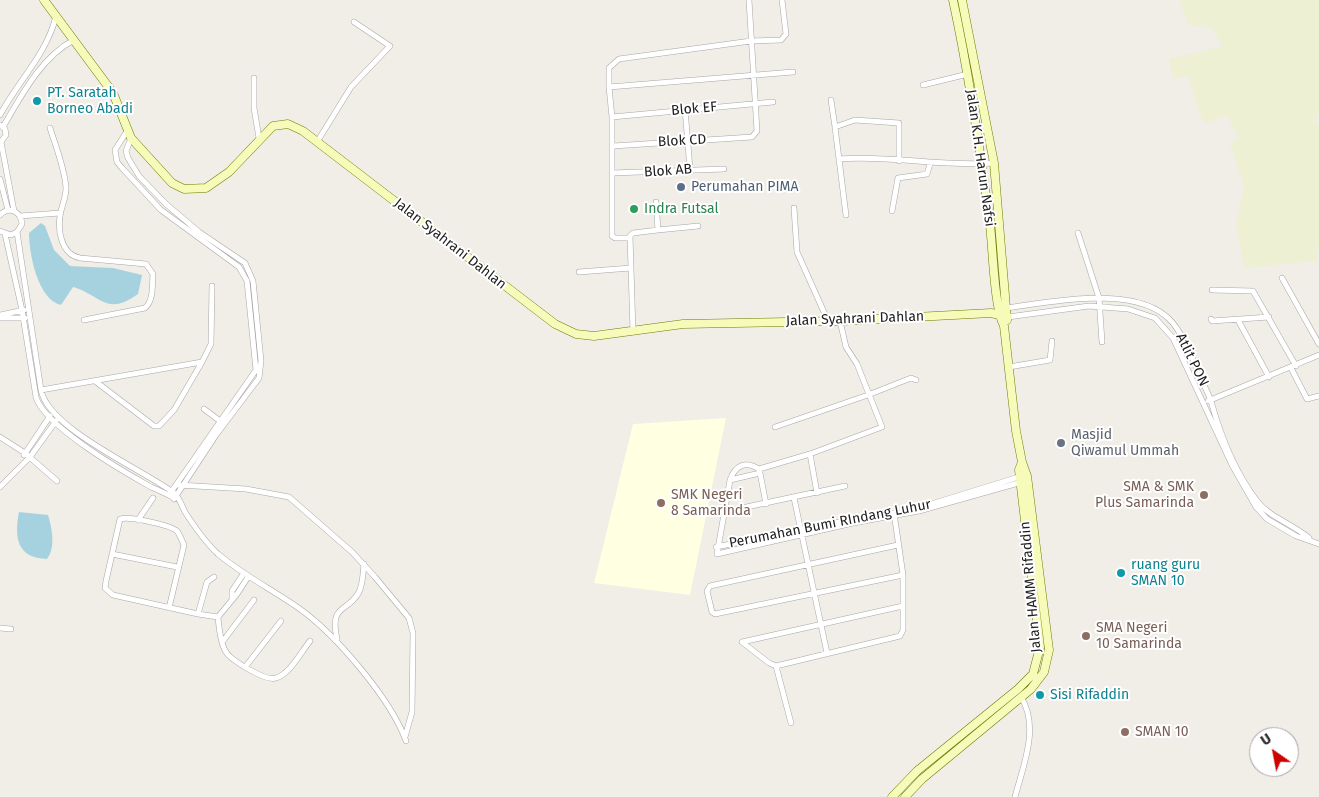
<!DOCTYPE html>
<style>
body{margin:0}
#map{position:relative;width:1319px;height:797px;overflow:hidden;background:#f1ede7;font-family:"Fira Sans",sans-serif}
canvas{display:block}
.north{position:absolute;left:1249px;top:727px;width:50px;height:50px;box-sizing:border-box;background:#fff;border:1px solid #a6a6a6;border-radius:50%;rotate:327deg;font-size:14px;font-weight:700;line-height:20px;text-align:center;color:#202020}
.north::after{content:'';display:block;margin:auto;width:18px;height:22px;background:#d00200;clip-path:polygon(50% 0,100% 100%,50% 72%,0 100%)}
</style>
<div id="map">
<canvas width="1319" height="797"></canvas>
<div class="north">U</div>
</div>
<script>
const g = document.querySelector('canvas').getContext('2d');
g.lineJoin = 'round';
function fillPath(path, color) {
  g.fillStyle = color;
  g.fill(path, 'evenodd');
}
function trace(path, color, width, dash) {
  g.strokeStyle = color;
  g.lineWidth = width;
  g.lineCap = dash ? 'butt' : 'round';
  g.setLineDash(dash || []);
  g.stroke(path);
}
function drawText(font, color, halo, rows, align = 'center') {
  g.font = font + ' "Fira Sans",sans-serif';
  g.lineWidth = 4;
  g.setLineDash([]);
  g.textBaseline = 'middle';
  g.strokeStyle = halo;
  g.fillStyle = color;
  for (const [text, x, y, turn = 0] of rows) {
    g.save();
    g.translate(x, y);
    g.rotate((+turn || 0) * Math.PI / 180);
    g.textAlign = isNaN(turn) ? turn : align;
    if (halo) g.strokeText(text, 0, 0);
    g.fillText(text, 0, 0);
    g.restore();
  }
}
const education = new Path2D(`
 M726,418l-36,177 -96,-12 39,-159z`);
const farmland = new Path2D(`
 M1180,0h139v110l-4,11 4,5v125l-3,1 1,9 -73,7 -8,-44 8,-37 -14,-44 9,-5 -12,-23 -21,8 -5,-6 -13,-41 -14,3 -5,-20 52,-12v-4l-9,-15 -25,-4z`);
const water = new Path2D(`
 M41,223l4,3 9,24 16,16 43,2 29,7 -4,19c-32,23 -37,1 -65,-7l-12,18c-23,-5 -32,-51 -32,-72z
 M19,512l29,3c4,13 8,33 -1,44 -30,-1 -33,-21 -28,-47z`);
const street = new Path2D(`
 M254,78v30l5,30
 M923,85l45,-11
 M609,87v-19l10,-9 132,-18 30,-1 5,-6 -4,-34
 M831,100l4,27
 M685,109l5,60
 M0,115c18,-34 47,-61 56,-99
 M612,117l-3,-30 184,-15
 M0,125l5,4 1,6 -6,8
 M3,127c18,-31 39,-71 71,-87
 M50,128c6,19 15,41 16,60 0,8 -3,15 -5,23 -4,17 -1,43 19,47l66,6 7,10c-1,11 1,26 -8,34l-61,12
 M127,131l-12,19 2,12 5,6 39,42 78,57 8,14 9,89 -87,125
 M131,138l-5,13 2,7 11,18 27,28 33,28 46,31 8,18 8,80 -2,17 -43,57 -42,64
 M1,142l13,69
 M317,142l34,-55 39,-41 -36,-24
 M613,146l139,-9 5,-6 -8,-131
 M839,159c52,-4 103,8 155,4
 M612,173l112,-4
 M0,179l8,31
 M794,208l3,44 31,69
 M892,211l6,-33 29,-4 3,-10
 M0,215c9,-9 21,-4 22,9l-5,8 -6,3 -11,-4
 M846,215l-11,-88 20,-7 44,3v38
 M20,216l40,-3
 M658,230l40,-4
 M17,232l24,158c7,39 103,80 133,103 5,4 8,13 11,19 9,14 21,31 33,42 25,21 55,36 82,55 36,26 91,90 106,132
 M1078,233l21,65 3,44
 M5,234l17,76 14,87c8,29 88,75 115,90 7,3 14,6 21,10
 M630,238h-15l-3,-2v-119l161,-15
 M579,272l52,-4
 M1282,278l37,66
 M1212,290l41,1 43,75
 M1007,308c44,-6 132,-25 165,14 11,13 18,31 25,47 4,11 10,21 14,32 9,33 24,71 46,100 12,16 36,23 52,37
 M0,315l24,-5
 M1008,317l81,-11 39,3 27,9 18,20 59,127 24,42 11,12 29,17 23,8
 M0,318h25
 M1211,319l1,2 57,-4
 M1238,320l31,57
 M840,321l6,26 11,17 25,63 -72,27 -51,15 1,4 -30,7 -13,74 136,-31 66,-12 103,-29
 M633,332l-3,-96 3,-3 25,-3 -2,-28
 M1009,367l41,-7 2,-19
 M1291,368l16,31 12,-3
 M95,381l59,45h5l15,-16 28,-48
 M41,390l161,-28 9,-18 1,-58
 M1208,401l111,-46
 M204,409l16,12
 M775,427l93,-32 43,-17 5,2
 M0,437l25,16 32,28
 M810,454l7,39
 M24,455l26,-39
 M760,473l6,31
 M730,480c5,-14 15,-20 29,-11
 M179,485l67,4 43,8 63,55 23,25 34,41 4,15 -1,79 -7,25
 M0,487l30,-30 26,-36
 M794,498l33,155
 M928,505l94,-29
 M723,512l122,-26
 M894,513l9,62v55l-3,6 -124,30 -7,-3 -27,-21 161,-36
 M138,520l15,-22
 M898,545l-188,41 -3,5 5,21 3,2 188,-39
 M716,547l153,-31 24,-3
 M112,554l65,13
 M248,577l-11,17 -19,23c1,10 2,26 8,35 5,8 40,30 50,26 14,-4 25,-26 34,-37
 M232,599v-8l12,-18
 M169,608l15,-63c-2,-4 -4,-10 -7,-14 -7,-6 -48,-15 -57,-12l-14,62 -1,7 8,7 85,19 9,-32 7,-5
 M198,614l20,3
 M0,628l11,1
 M337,639c-8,-36 11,-26 22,-47 4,-8 4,-19 5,-28
 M223,641l31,-41
 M246,666l35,-45
 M776,666l15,57
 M1015,797c8,-31 25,-70 6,-100`);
const secondary = new Path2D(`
 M44,0l69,93 18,45 41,45 12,6 22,-1 23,-16 44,-46 15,-2 15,7 252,193 21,10 18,2 89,-12 157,-3 151,-8 17,4
 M962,0l32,163 13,157
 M892,797l25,-26 101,-82 15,-15 7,-27 -21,-177 3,-8
 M905,797l17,-18 109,-90 13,-17 5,-22 -22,-174 -5,-14 -6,-31 -12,-105c-10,-19 -11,-76 -14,-101 -10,-76 -21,-151 -37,-225`);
const markers = [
 [37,101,5,"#0f9aa8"],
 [681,187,5,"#5c6f8a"],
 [634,209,5,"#2e9e5b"],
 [1061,443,5,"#6b7280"],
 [1204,495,5,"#8d6e63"],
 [661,503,5,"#8d6e63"],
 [1121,573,5,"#0f9aa8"],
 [1086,636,5,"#8d6e63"],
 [1040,695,5,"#0f9aa8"],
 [1125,732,5,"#8d6e63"]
];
const cultureNames = [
 ["PT. Saratah",47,93],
 ["Borneo Abadi",47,109],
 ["ruang guru",1131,565],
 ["SMAN 10",1131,581],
 ["Sisi Rifaddin",1050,695]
];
const streetNames = [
 ["Blok EF",694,109,-5],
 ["Blok CD",682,141,-3],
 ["Jalan K.H. Harun Nafsi",980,158,82],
 ["Blok AB",668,171,-4],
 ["Jalan Syahrani Dahlan",450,244,38],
 ["Jalan Syahrani Dahlan",855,319,-2],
 ["Atlit PON",1192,360,64],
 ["Perumahan Bumi RIndang Luhur",830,524,-11],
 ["Jalan HAMM Rifaddin",1031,587,-95]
];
const serviceNames = [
 ["Perumahan PIMA",691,187]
];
const leisureNames = [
 ["Indra Futsal",644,209]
];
const worshipNames = [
 ["Masjid",1071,435],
 ["Qiwamul Ummah",1071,451]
];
const educationNames = [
 ["SMA & SMK",1194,487,"right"],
 ["Plus Samarinda",1194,503,"right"],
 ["SMK Negeri",671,495],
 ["8 Samarinda",671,511],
 ["SMA Negeri",1096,628],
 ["10 Samarinda",1096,644],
 ["SMAN 10",1135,732]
];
fillPath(education, '#ffffe1');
fillPath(farmland, '#edf0d2');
fillPath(water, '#a6d2df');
trace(street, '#a7a7a7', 6);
trace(secondary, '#6d7c03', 9);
trace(street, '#fff', 5);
trace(secondary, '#f7fbba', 8);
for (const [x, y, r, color] of markers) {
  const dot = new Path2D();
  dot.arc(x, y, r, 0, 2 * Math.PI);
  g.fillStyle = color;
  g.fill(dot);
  trace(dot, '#fff', 2);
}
drawText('14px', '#0d838f', '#fff', cultureNames, 'left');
drawText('14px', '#202020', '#fff', streetNames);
drawText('14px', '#4e5e75', '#fff', serviceNames, 'left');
drawText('14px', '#27864d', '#fff', leisureNames, 'left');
drawText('14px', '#5b616d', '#fff', worshipNames, 'left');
drawText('14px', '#785e54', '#fff', educationNames, 'left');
</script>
